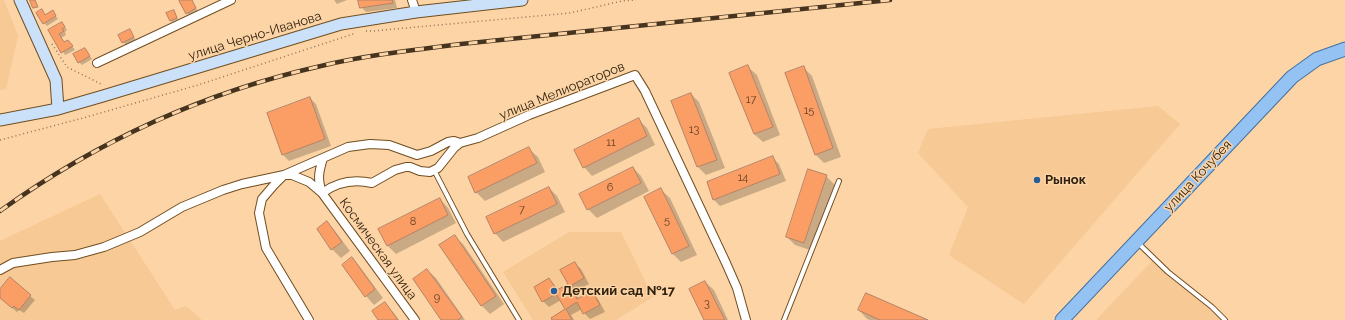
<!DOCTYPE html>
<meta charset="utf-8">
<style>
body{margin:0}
canvas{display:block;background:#fcd4a6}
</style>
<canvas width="1345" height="320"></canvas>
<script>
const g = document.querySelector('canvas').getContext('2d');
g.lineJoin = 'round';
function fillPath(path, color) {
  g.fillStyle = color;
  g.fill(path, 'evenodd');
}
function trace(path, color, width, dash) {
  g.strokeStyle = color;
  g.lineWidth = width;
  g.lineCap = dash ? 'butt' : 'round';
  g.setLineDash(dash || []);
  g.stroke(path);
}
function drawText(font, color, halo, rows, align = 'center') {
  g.font = font + ' Raleway,sans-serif';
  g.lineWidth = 3;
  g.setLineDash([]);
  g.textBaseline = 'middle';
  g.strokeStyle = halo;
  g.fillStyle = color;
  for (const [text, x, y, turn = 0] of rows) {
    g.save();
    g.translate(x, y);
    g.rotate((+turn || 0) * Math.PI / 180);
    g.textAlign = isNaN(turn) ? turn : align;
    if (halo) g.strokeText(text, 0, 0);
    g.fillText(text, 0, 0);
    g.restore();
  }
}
const built = new Path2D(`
 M0,0h4l14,36 -12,53 -6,1z
 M1158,106l22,18 -156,180 -75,-49 19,-48 -50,-54 10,-24z
 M100,194l75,116 11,-4 16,14h-202v-79z
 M569,232h52l32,65 -37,23h-83l-30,-48z
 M1156,257l65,63h-125z`);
const shadow = new Path2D(`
 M183,0h9l6,12 -8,4 -3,-3z
 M334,0h13l-10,4z
 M359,0h36l2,8 -31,4 -5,-5z
 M42,11l4,5 6,-5 6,8 -11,7 -3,-3z
 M175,13l3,6 -6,3 -1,-1z
 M65,27l2,3 -2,2 1,3 -5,3 3,5 4,-2 7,9 -10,5 -16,-24z
 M129,30l7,10 -10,5 -3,-3z
 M85,49l7,10 -10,6 -3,-3z
 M748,67l9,8 23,60 -17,7 -9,-8z
 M803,67l9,9 29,81 -17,6 -9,-9z
 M691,94l8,8 26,66 -19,7 -8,-8 -26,-66z
 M310,98l6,6 15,42 -42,15 -6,-6z
 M638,119l9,9 8,17 -63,31 -8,-9z
 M529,149l9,8 7,15 -60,29 -9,-9 -7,-14z
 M773,158l6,6 7,17 -66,25 -6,-6 -6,-17z
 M633,168l8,8 8,15 -52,27 -9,-9 -7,-15z
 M826,176l9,9 -22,66 -18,-6 -8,-8z
 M549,188l8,8 8,16 -62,30 -8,-9z
 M661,190l9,8 27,57 -16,7 -8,-8 -27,-57z
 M440,199l8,9 8,15 -60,31 -9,-9z
 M327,222l8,9 15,20 -9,7 -9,-9 -14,-20z
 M454,236l9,8 41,60 -14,10 -8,-8z
 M352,259l8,8 23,31 -9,7 -8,-9z
 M575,263l6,6 8,15 -14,8 4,7 13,-6 6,6 7,13 -15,7 -6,-6 -2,-4 -11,6 3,5h-21l13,-11 -5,-9 -12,7 -6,-6 6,-22 10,11 10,-6z
 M427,270l9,8 29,42h-22z
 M705,282l9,8 14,30h-23z
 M0,290l30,6 5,4 -11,13 -5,-3 -2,2 -17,-14z
 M385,304l8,8 6,8h-19z
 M859,310l67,10h-56l-3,-1z`);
const building = new Path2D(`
 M30,0h5l3,7 -5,1z
 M181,0h11l4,8 -10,6 -7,-13z
 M358,0h34l1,3 -33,5z
 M42,9l3,6 8,-5 3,6 -13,8 -7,-11z
 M174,10l3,8 -7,3 -4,-8z
 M62,22l3,5 -3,2 2,2 -5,3 5,8 4,-2 5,6 -12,7 -13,-23z
 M130,29l4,8 -12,6 -4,-8z
 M85,48l5,8 -12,7 -5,-9z
 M748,65l25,62 -19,7 -25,-61z
 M804,66l29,82 -18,7 -30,-82z
 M691,93l26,67 -20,7 -26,-66z
 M310,97l15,42 -43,16 -15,-42z
 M639,118l8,18 -64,32 -9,-18z
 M529,147l8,16 -62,30 -7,-16z
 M773,156l7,18 -67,26 -6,-18z
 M633,167l8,16 -54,27 -8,-16z
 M808,169l19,6 -23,68 -18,-6z
 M549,187l8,17 -63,30 -8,-17z
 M661,188l28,58 -17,8 -28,-57z
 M440,198l8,17 -61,31 -9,-17z
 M327,221l15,21 -11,8 -14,-21z
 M455,235l41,61 -15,10 -42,-61z
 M352,257l23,32 -10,8 -23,-32z
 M575,262l9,16 -14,8 7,13 15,-8 8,14 -17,9 -6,-12 -11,7 6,11h-20l-1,-2 14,-9 -9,-15 -14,8 -8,-15 15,-9 8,12 11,-6 -8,-14z
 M427,269l35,48 -4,3h-17l-28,-41z
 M10,277l21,18 -12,15 -5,-4 -2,2 -12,-10v-9z
 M705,281l20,39h-21l-15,-31z
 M866,293l62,27h-48l-22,-10z
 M385,302l13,18h-20l-6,-9z`);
const path = new Path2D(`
 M366,31h7l197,-18 52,-12 14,-1
 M52,44l15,23 36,18
 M0,140l83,-22 115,-33 158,-52`);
const lane = new Path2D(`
 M434,170l33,64 52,86
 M1137,242l31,30 44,35 13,13
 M784,320l55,-139`);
const street = new Path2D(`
 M412,0l4,12
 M97,63l134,-63
 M323,158c-4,14 -6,20 -1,35l93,127
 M322,193c15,-11 32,-14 50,-10l23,-13 11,-3h4l10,4 10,1 8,-4 16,-20 6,-5 18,-5 51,-23 106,-40 10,16 81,172 11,25 9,32
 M0,270l13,-7 39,-6 23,-2 29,-8 36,-15 42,-25 41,-17 19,-6 42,-9h8l17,7 13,11
 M309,320l-43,-72 -7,-35 3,-14 12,-14 10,-10 64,-28 22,-3 19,1 28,10 14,-4 17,-9 6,-1 6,2`);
const secondary = new Path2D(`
 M20,0l36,80 2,29
 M0,120l58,-11 45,-13 238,-72 75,-12 106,-12`);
const primary = new Path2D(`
 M1062,320l230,-243 25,-18 28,-10`);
const rail = new Path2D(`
 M0,211c96,-69 205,-119 321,-145 46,-11 93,-16 140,-22l429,-44`);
const markers = [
 [1037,180,4,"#265e96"],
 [554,291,4,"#265e96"]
];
const numberNames = [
 ["17",751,100],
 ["15",809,111],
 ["13",694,130],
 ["11",611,143],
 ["14",743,178],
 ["6",610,188],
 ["7",522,210],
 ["5",667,221],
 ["8",413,222],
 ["9",437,298],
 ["3",707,304]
];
const streetNames = [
 ["улица Черно-Иванова",255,36,-17],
 ["улица Мелиораторов",562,91,-22],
 ["улица Кочубея",1198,176,-47],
 ["Космическая улица",378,249,54]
];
const poiNames = [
 ["Рынок",1045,180],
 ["Детский сад №17",562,291]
];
fillPath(built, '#f6c995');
fillPath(shadow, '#0003');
fillPath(building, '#fb9e65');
trace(building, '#b58366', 1);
trace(lane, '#704e22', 6);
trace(street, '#704e22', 10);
trace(secondary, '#704e22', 13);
trace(primary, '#43709e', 15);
trace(path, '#8e7455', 1.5, [1, 3]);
trace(lane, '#fff', 4);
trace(street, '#fff', 8);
trace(secondary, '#cae1f9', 11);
trace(primary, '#94c3f3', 13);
trace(rail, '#46341f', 4.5);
trace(rail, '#fcd4a6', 3, [9]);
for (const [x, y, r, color] of markers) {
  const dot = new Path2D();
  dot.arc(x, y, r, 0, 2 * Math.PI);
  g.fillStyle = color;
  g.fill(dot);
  trace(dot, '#fcd4a6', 1.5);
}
drawText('11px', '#634024', null, numberNames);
drawText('13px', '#30210f', '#fcd4a6', streetNames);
drawText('bold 13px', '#30210f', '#fcd4a6', poiNames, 'left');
</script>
